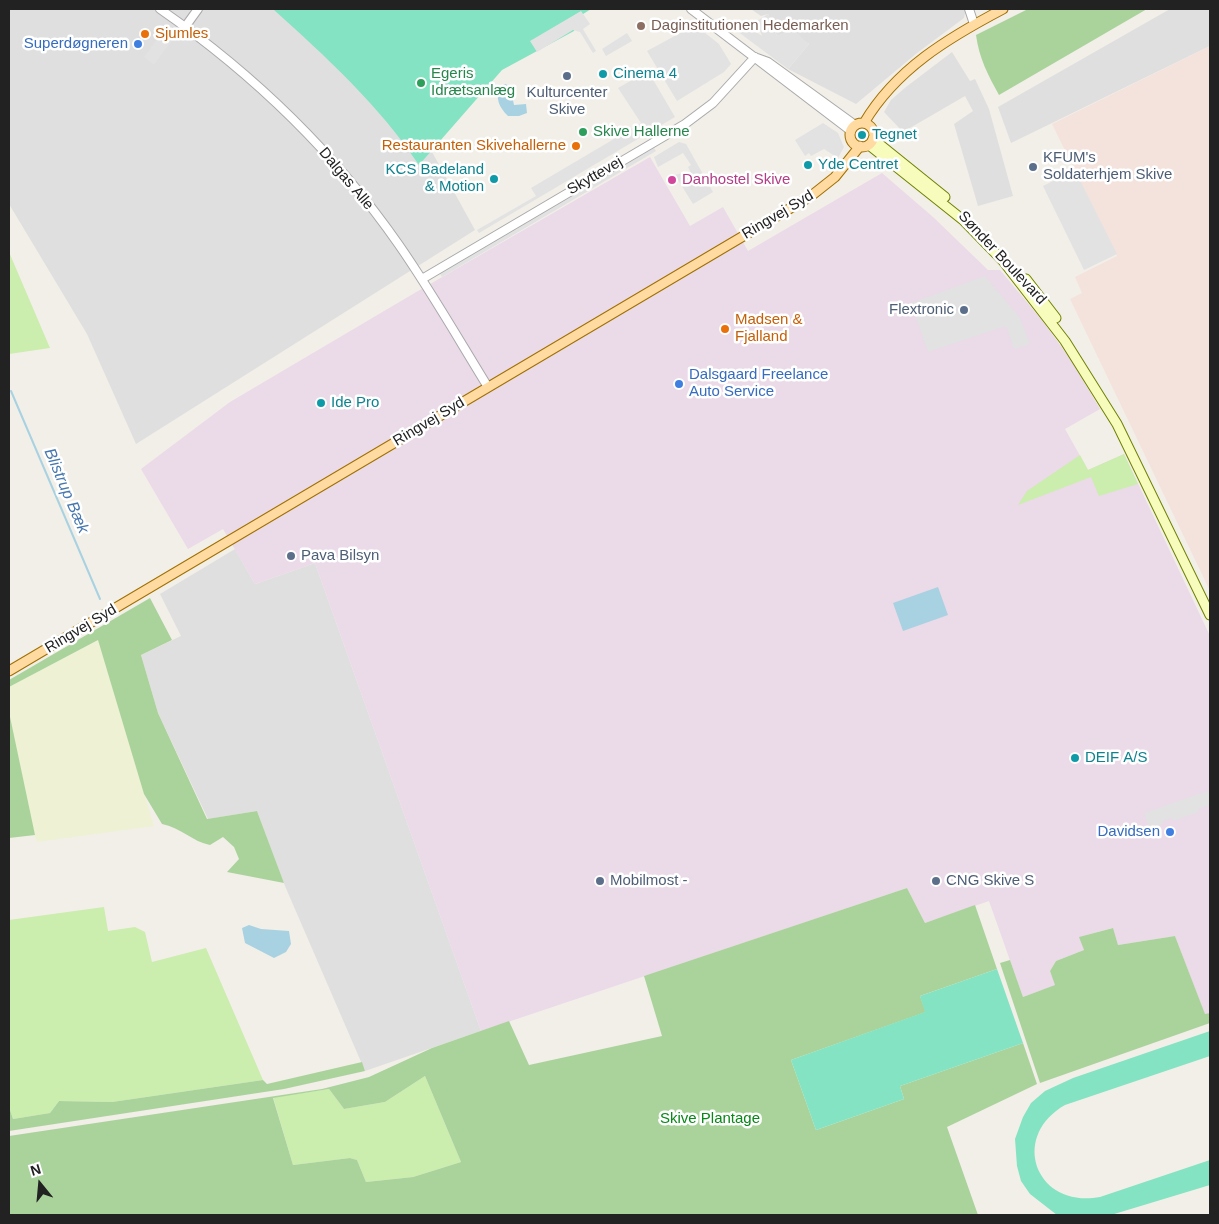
<!DOCTYPE html>
<meta charset="utf-8">
<style>
body{margin:0}
#map{position:relative;width:1219px;height:1224px;overflow:hidden;background:#f2efe8;font-family:Arial,sans-serif}
canvas{display:block}
.frame{position:absolute;inset:0;border:10px solid #222;pointer-events:none}
.north{position:absolute;left:15px;top:1159px;width:50px;height:50px;-webkit-text-stroke:4px #fff;paint-order:stroke;rotate:343deg;font-size:14px;font-weight:700;line-height:20px;text-align:center;color:#222}
.north::after{content:'';display:block;margin:auto;width:18px;height:22px;background:#222;clip-path:polygon(50% 0,100% 100%,50% 72%,0 100%)}
</style>
<div id="map">
<canvas width="1219" height="1224"></canvas>
<div class="frame"></div>
<div class="north">N</div>
</div>
<script>
const g = document.querySelector('canvas').getContext('2d');
g.lineJoin = 'round';
function fillPath(path, color) {
  g.fillStyle = color;
  g.fill(path, 'evenodd');
}
function trace(path, color, width, dash) {
  g.strokeStyle = color;
  g.lineWidth = width;
  g.lineCap = dash ? 'butt' : 'round';
  g.setLineDash(dash || []);
  g.stroke(path);
}
function drawText(font, color, halo, rows, align = 'center') {
  g.font = font + ' Arial,sans-serif';
  g.lineWidth = 5;
  g.setLineDash([]);
  g.textBaseline = 'middle';
  g.strokeStyle = halo;
  g.fillStyle = color;
  for (const [text, x, y, turn = 0] of rows) {
    g.save();
    g.translate(x, y);
    g.rotate((+turn || 0) * Math.PI / 180);
    g.textAlign = isNaN(turn) ? turn : align;
    if (halo) g.strokeText(text, 0, 0);
    g.fillText(text, 0, 0);
    g.restore();
  }
}
const residential = new Path2D(`
 M9,9h266l151,132 49,89 -339,214 -49,-110 -78,-130z
 M751,9h215l-2,9 -47,35 -61,51 -68,-35 21,-25 -20,-12 -12,4 -9,-22 -7,2z
 M1170,9h40v37l-199,97 -13,-36z
 M952,52l18,29 5,-2 14,30 24,87 -35,10 -24,-82 19,-13 -8,-15 -62,36 -19,-20 7,-12 15,-13z
 M235,549l20,35 60,-21 166,468 -116,40 -80,-185 -28,-75 -49,8 -50,-106 -17,-58 40,-19 -21,-42z`);
const industrial = new Path2D(`
 M650,157l40,69 33,-19 25,44 134,-78 51,44 55,53h12l41,49 30,41 29,49 -35,20 23,41 36,-16 86,182v377l-5,2 -30,-79 -57,9 -6,-17 -32,9 4,13 -28,11 -6,10 6,14 -33,12 -34,-96 -64,22 -18,-35 -426,143 -166,-468 -60,21 -32,-55 -35,20 -47,-80 89,-67 188,-111z`);
const military = new Path2D(`
 M1210,46v545l-140,-292 12,-6 -7,-16 42,-21 -65,-132z`);
const farmland = new Path2D(`
 M98,640l56,186 -117,16 -6,-17 -22,-113v-25z`);
const grass = new Path2D(`
 M9,252l41,96 -41,6z
 M1124,454l14,30 -39,12 -8,-19 -73,28 9,-14 53,-36 8,15z
 M104,907l4,24 27,-4 10,5 7,30 54,-14 57,132 -151,22 -53,-1 -9,12 -37,6 -4,-12v-187z
 M425,1076l36,86 -48,15 -47,5 -9,-22 -7,-2 -57,7 -20,-68 56,-8 15,20 41,-7z`);
const forest = new Path2D(`
 M1028,9h119l-148,86c-11,-20 -20,-37 -23,-60z
 M150,598l22,42 -31,15 17,58 49,106 50,-8 27,72 -57,-11 12,-13 -5,-12 -11,-10 -13,8c-17,-3 -30,-18 -48,-21l-18,-30 -46,-154 -89,47v-7z
 M9,712l26,123 -26,3z
 M907,888l18,35 50,-18 22,64 -77,27 6,16 -135,48 25,70 88,-31 -4,-13 123,-43 14,41 -90,43 31,88h-969v-79l313,-47 47,-12 63,-29 77,-27 20,44 133,-29 -18,-60zM425,1076l36,86 -48,15 -47,5 -9,-22 -7,-2 -57,7 -20,-67 56,-9 15,20 41,-7z
 M1113,928l5,17 57,-9 30,78 5,-1v10l-170,60 -40,-120 10,-3 13,37 32,-12 -5,-14 6,-10 28,-11 -5,-13z
 M362,1062l3,9 -81,18 -275,42v-24l4,12 37,-6 9,-12 53,1 151,-22 4,4z`);
const pitch = new Path2D(`
 M273,9h318l-11,7 -6,15 -72,39 -83,95c-40,-60 -93,-108 -146,-156z
 M997,969l26,74 -123,43 4,13 -88,31 -25,-70 134,-48 -5,-16z
 M1210,1031v25l-145,49c-56,32 -29,104 35,92l110,-37v25l-99,30h-54l-27,-21 -9,-13 -4,-15 -2,-27 8,-22 8,-14 14,-12 28,-13z`);
const parking = new Path2D(`
 M581,11l9,13 -7,5 13,22 -3,2 -13,-21 -7,-2 -36,22 -7,-11z
 M768,14l9,22 16,-7 16,15 -21,25 -51,-38 9,-6 16,11 -5,-15z
 M695,25l24,19 12,20 -7,8 -47,29 -30,-50z
 M165,28l11,7 -22,30 -10,-8z
 M627,33l5,8 -26,15 -4,-7z
 M648,71l27,46 -196,116 -2,-3 59,-34 -5,-8 110,-65 -23,-35z
 M823,123l15,10 6,14 -6,11 -14,-9 -13,7 -2,-3 -4,3 -10,-16z
 M679,142l7,2 27,48 -20,12 -18,-29 7,-2 7,9 5,-3 -6,-12 3,-2 -8,-12 -25,14 -4,-10z
 M654,148l2,3 -214,126 -2,-3z
 M1075,170l42,84 -33,16 -41,-84z
 M985,276l35,42 10,26 -16,5 -8,-23 -78,26 -17,-49z
 M1210,790v15l-12,4 1,3 -26,9 -1,-3 -9,3v3l-13,5 -6,-16z`);
const water = new Path2D(`
 M506,84l5,6 3,15 12,-1 1,9 -8,3h-11c-9,-9 -13,-17 -8,-30z
 M938,587l10,28 -45,16 -10,-28z
 M249,925l12,4 28,2 2,13 -5,8 -12,6 -29,-15 -3,-15z`);
const stream = new Path2D(`
 M9,384v2
 M11,391l89,208`);
const tertiary = new Path2D(`
 M160,9c92,64 175,144 239,236 32,46 60,95 89,142
 M691,9l160,122
 M969,9l5,15
 M185,27l13,-18
 M757,58l11,4 87,63
 M422,279l263,-155 28,-21 42,-46`);
const secondary = new Path2D(`
 M873,139l72,58
 M869,145l94,75 40,41 62,80 52,83 93,191
 M1026,279l30,39`);
const primary = new Path2D(`
 M864,123c32,-54 84,-85 139,-114
 M850 135a12 12 0 1 1 24 0a12 12 0 1 1-24 0Z
 M9,671l802,-475 24,-19 25,-31`);
const markers = [
 [641,26,5,"#8d6e63"],
 [145,34,5,"#e8710a"],
 [138,44,5,"#3f7fe0"],
 [603,74,5,"#0f9aa8"],
 [567,76,5,"#5c6f8a"],
 [421,83,5,"#2e9e5b"],
 [583,132,5,"#2e9e5b"],
 [862,135,5,"#0f9aa8"],
 [576,146,5,"#e8710a"],
 [808,165,5,"#0f9aa8"],
 [1033,167,5,"#5c6f8a"],
 [494,179,5,"#0f9aa8"],
 [672,180,5,"#d1479c"],
 [964,310,5,"#5c6f8a"],
 [725,329,5,"#e8710a"],
 [679,384,5,"#3f7fe0"],
 [321,403,5,"#0f9aa8"],
 [291,556,5,"#5c6f8a"],
 [1075,758,5,"#0f9aa8"],
 [1170,832,5,"#3f7fe0"],
 [600,881,5,"#5c6f8a"],
 [936,881,5,"#5c6f8a"]
];
const educationNames = [
 ["Daginstitutionen Hedemarken",651,26]
];
const foodNames = [
 ["Sjumles",155,34],
 ["Restauranten Skivehallerne",566,146,"right"],
 ["Madsen &",735,320],
 ["Fjalland",735,337]
];
const shopNames = [
 ["Superdøgneren",128,44],
 ["Dalsgaard Freelance",689,375,"left"],
 ["Auto Service",689,392,"left"],
 ["Davidsen",1160,832]
];
const leisureNames = [
 ["Egeris",431,74],
 ["Idrætsanlæg",431,91],
 ["Skive Hallerne",593,132]
];
const cultureNames = [
 ["Cinema 4",613,74],
 ["Tegnet",872,135],
 ["Yde Centret",818,165],
 ["KCS Badeland",484,170,"right"],
 ["& Motion",484,187,"right"],
 ["Ide Pro",331,403],
 ["DEIF A/S",1085,758]
];
const serviceNames = [
 ["Kulturcenter",567,93,"center"],
 ["Skive",567,110,"center"],
 ["KFUM's",1043,158],
 ["Soldaterhjem Skive",1043,175],
 ["Flextronic",954,310,"right"],
 ["Pava Bilsyn",301,556],
 ["Mobilmost -",610,881],
 ["CNG Skive S",946,881]
];
const streetNames = [
 ["Skyttevej",595,176,-30],
 ["Dalgas Alle",346,179,50],
 ["Ringvej Syd",778,215,-31],
 ["Sønder Boulevard",1002,258,47],
 ["Ringvej Syd",429,422,-31],
 ["Ringvej Syd",81,629,-31]
];
const hotelNames = [
 ["Danhostel Skive",682,180]
];
const parkNames = [
 ["Skive Plantage",710,1119]
];
const waterNames = [
 ["Blistrup Bæk",66,491,67]
];
fillPath(residential, '#e0dfdf');
fillPath(industrial, '#ebdae8');
fillPath(military, '#f4e3dc');
fillPath(farmland, '#eef1d4');
fillPath(grass, '#cbedae');
fillPath(forest, '#aad39c');
fillPath(pitch, '#84e3c2');
fillPath(parking, '#e2e2e2');
fillPath(water, '#a8d2e1');
trace(stream, '#a8d2e1', 2);
trace(tertiary, '#a9a9a9', 10);
trace(secondary, '#6f8100', 11);
trace(primary, '#a07000', 11);
trace(tertiary, '#fff', 8);
trace(secondary, '#f7fcbc', 9);
trace(primary, '#ffdaa1', 9);
for (const [x, y, r, color] of markers) {
  const dot = new Path2D();
  dot.arc(x, y, r, 0, 2 * Math.PI);
  g.fillStyle = color;
  g.fill(dot);
  trace(dot, '#fff', 2);
}
drawText('15px', '#785e54', '#fff', educationNames, 'left');
drawText('15px', '#c56008', '#fff', foodNames, 'left');
drawText('15px', '#366cbe', '#fff', shopNames, 'right');
drawText('15px', '#27864d', '#fff', leisureNames, 'left');
drawText('15px', '#0d838f', '#fff', cultureNames, 'left');
drawText('15px', '#4e5e75', '#fff', serviceNames, 'left');
drawText('15px', '#222', '#fff', streetNames);
drawText('15px', '#b23c85', '#fff', hotelNames, 'left');
drawText('15px', '#078817', '#fff', parkNames);
drawText('italic 16px', '#4677af', '#fff', waterNames);
</script>
